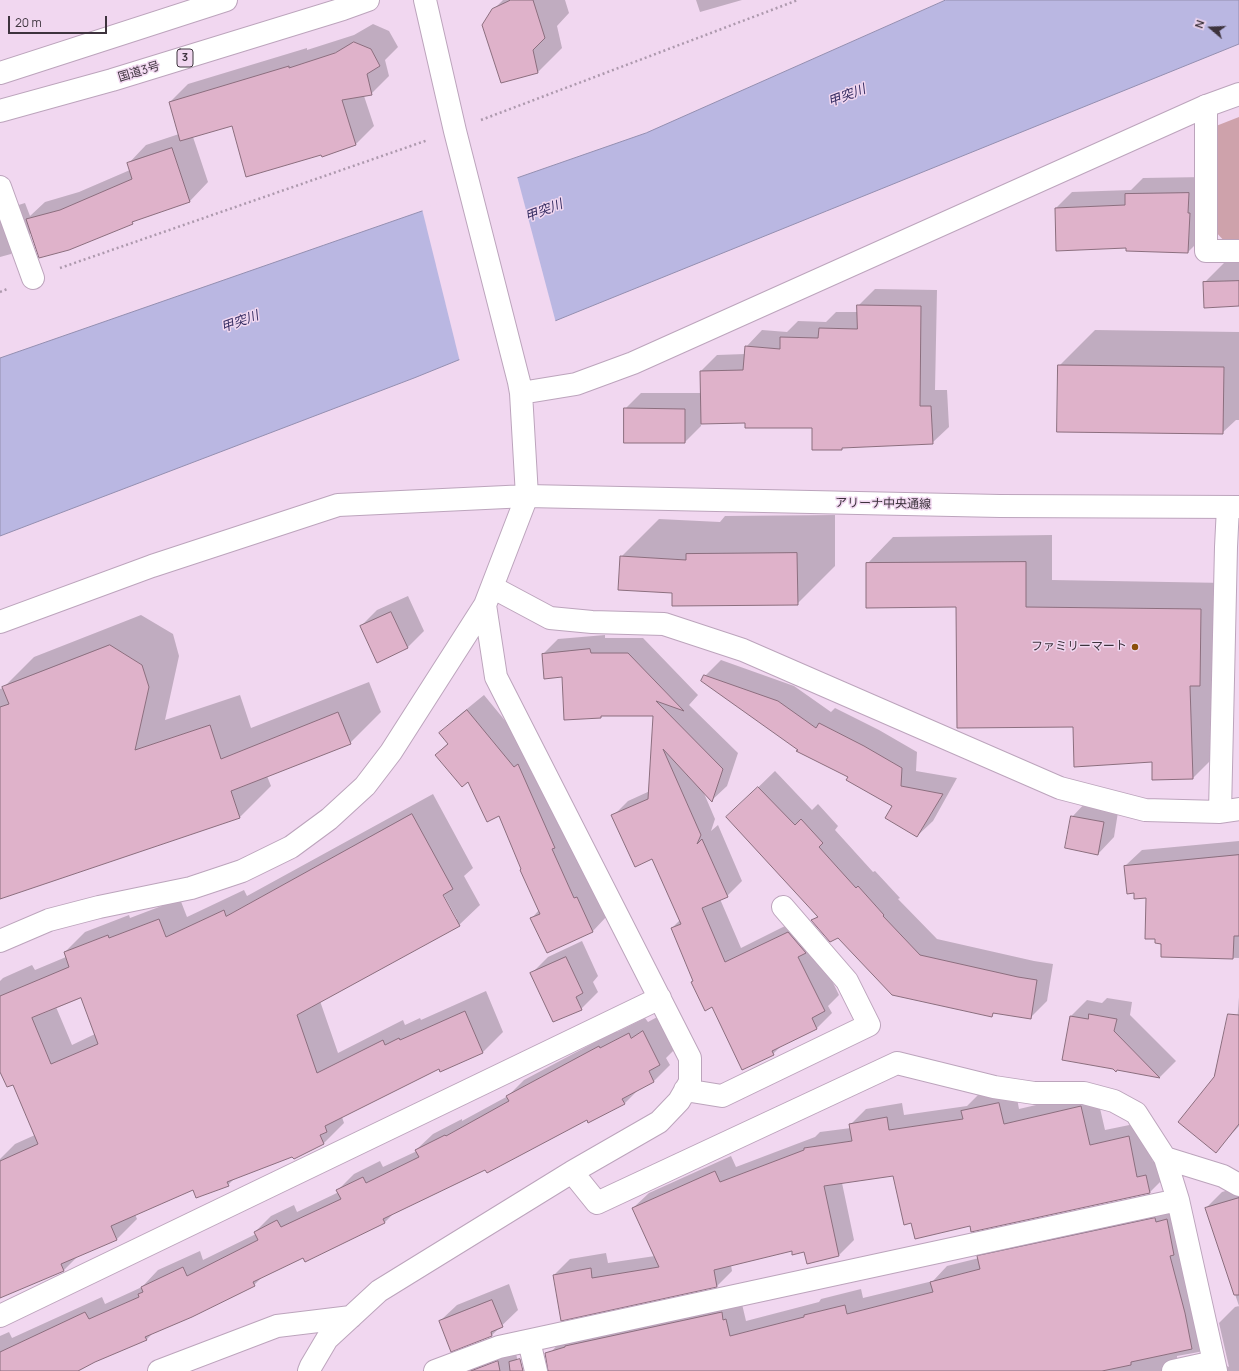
<!DOCTYPE html>
<meta charset="utf-8">
<style>
body{margin:0}
#map{position:relative;width:1239px;height:1371px;overflow:hidden;background:#f1d7f0;font-family:Manrope,sans-serif}
canvas{display:block}
.north{position:absolute;left:1191px;top:8px;width:40px;height:40px;-webkit-text-stroke:3px #f1d7f0;paint-order:stroke;rotate:289deg;font-size:11px;font-weight:700;line-height:16px;text-align:center;color:#3d333d}
.north::after{content:'';display:block;margin:auto;width:14px;height:18px;background:#3d333d;clip-path:polygon(50% 0,100% 100%,50% 72%,0 100%)}
.scale{position:absolute;left:8px;top:16px;width:99px;height:18px;box-sizing:border-box;border:2px solid #3d333d;border-top:0;padding-left:5px;font-size:12px;line-height:14px;white-space:nowrap;color:#3d333d;-webkit-text-stroke:3px #f1d7f0;paint-order:stroke}
</style>
<div id="map">
<canvas width="1239" height="1371"></canvas>
<div class="north">N</div>
<div class="scale">20 m</div>
</div>
<script>
const g = document.querySelector('canvas').getContext('2d');
g.lineJoin = 'round';
function fillPath(path, color) {
  g.fillStyle = color;
  g.fill(path, 'evenodd');
}
function trace(path, color, width, dash) {
  g.strokeStyle = color;
  g.lineWidth = width;
  g.lineCap = dash ? 'butt' : 'round';
  g.setLineDash(dash || []);
  g.stroke(path);
}
function drawText(font, color, halo, rows, align = 'center') {
  g.font = font + ' Manrope,"Noto Sans JP",sans-serif';
  g.lineWidth = 3;
  g.setLineDash([]);
  g.textBaseline = 'middle';
  g.strokeStyle = halo;
  g.fillStyle = color;
  for (const [text, x, y, turn = 0] of rows) {
    g.save();
    g.translate(x, y);
    g.rotate((+turn || 0) * Math.PI / 180);
    g.textAlign = isNaN(turn) ? turn : align;
    if (halo) g.strokeText(text, 0, 0);
    g.fillText(text, 0, 0);
    g.restore();
  }
}
const green = new Path2D(`
 M1239,117v127h-12l-13,-14 2,-104z`);
const water = new Path2D(`
 M946,0h293v44l-825,334 -414,158v-178l646,-225z`);
const pier = new Path2D(`
 M517,176l39,147 -96,39 -38,-153z`);
const shadow = new Path2D(`
 M503,0h62l4,13 -12,13 5,22 -24,24 -37,10 -8,-72z
 M696,0h46l-42,12z
 M373,24l16,7 9,16 -13,13 4,16 -18,18 -7,2 10,30 -18,18 -34,11 -90,-30 -39,12 15,45 -18,19 -54,18 -4,4 -101,10 -20,21 -11,3v-73l12,23 13,-4 5,13 15,-14 34,-10 51,-22 -2,-6 18,-19 33,-11 -9,-32 18,-18 119,-36v2l47,-15z
 M1205,177l-1,59 -16,16 -61,-5 -71,-39 16,-16 59,-2 12,-12z
 M1239,248v57l-35,-22z
 M875,289l62,1 -2,100h12l2,37 -17,16 -119,-16 -67,-5 -45,1v3l-16,16 -60,-33 16,-16h60v-22l16,-16 28,-1 1,-7 16,-17 25,2 11,-11 28,1 10,-10h22v-6z
 M1095,330l144,2v88h-3l-14,13 -163,-67z
 M835,515v51l-38,38 -124,-12 -52,-35 38,-38 61,3 5,-6z
 M1052,535v45l175,3 -7,168 -27,27 -119,-52 -117,-120 -90,-42 26,-27z
 M408,596l16,35 -16,16 -47,-21 16,-16z
 M141,615l32,19 6,22 -14,64 75,-25 11,33 118,-46 12,30 -31,31 -83,33 4,10 -31,31 -240,81v-209l3,-1 31,-31z
 M605,635v3h38l55,57 -9,10 49,48 -11,33 -15,14 -9,-9 12,28 -4,12 7,-6 24,56 -15,15 -7,3 21,49 62,-31 11,27 25,51 -11,11 4,7 -15,15 -36,18 -8,8 -60,-48 -19,-26 -22,-52 8,-8 -27,-62 -40,-42 15,-15 22,-10 5,-76h-52l-3,2 -57,-63 15,-15z
 M721,660l73,26 37,26 4,-4 44,22 38,22 -1,19 41,7 -24,43 -16,15 -24,-30 -44,-30 -50,-26 -94,-74z
 M484,695l46,56 78,164 -16,17 -60,-14 7,-8 -40,-95 -30,-35 -33,-25 12,-12 -7,-10 16,-16z
 M775,771l37,39 6,-6 20,22 -3,4 38,42 2,-1 25,27 -2,1 39,40 97,22 19,3 -6,37 -17,17 -35,-6 -4,4 -153,-80 -25,-15 5,-6 -74,-114z
 M433,794l40,74 -9,8 16,29 -21,20 -139,76 18,52 65,-33 2,5 15,-7 1,2 65,-29 17,41 -20,20 -42,19 -1,-3 -98,49 2,6 -20,20 -30,15 -1,-3 -57,22 -8,8 -34,4 -59,25 2,5 -20,20 -38,16 -15,15 -64,27v-138l15,-15 20,-9 -35,-83v-71l3,-3 29,-13 3,5 31,-13 -1,-5 20,-20 44,-17 1,3 50,-19 7,18 57,-27 3,6zM441,890l16,29h-2l-16,-28zM82,997l13,37 -23,11 -16,-38z
 M1088,800l31,6 -5,31 -16,17 -26,-37z
 M1239,841v117l-77,-2v-13l-15,-46 -12,-5 -10,-26 17,-16z
 M582,941l16,35 -5,6 5,10 -17,17 -49,-36 16,-16z
 M1239,997v129l-23,25 -1,-73 21,-41z
 M1107,998l25,4 -2,13 46,46 -16,16 -43,-8 -46,-53 16,-16 15,3z
 M659,1016l17,32 -10,10 4,7 -16,16 -15,8 -14,14 -36,19 -2,-3 -192,93 -10,10 -79,39 -2,-4 -41,19 -9,9 -101,48 -7,7 -77,31h-69v-35l9,-4 3,6 90,-41 3,7 37,-17 16,-17 42,-19 3,9 53,-26 -1,-2 16,-16 23,-11 3,7 42,-20 -1,-2 16,-16 26,-13 3,6 34,-16 -1,-1 17,-16 29,-15v2l46,-25 16,-16 92,-49 1,1 28,-14 3,4zM647,1066l5,11h-2z
 M1015,1088l4,21 77,-18 9,39 39,-8 9,40 9,-2 3,17 -15,15 -180,33 -58,-3 -19,-48 -51,9 12,57 -15,15 -32,7 -2,-11 -13,-1 -61,15 1,6 -15,15 -155,34 -8,-45 16,-16 36,-6 2,10 47,-7 -22,-48 16,-15 82,-37 5,11 79,-30 5,-5 31,-4v-4l15,-15 36,-6 2,12 63,-9 11,-11z
 M1239,1187v184h-698l14,-3 -4,-16 16,-17 175,-31 4,17 73,-19 2,-3 40,-10 2,9 70,-17 14,-15 32,-8 -1,-1 16,-17 177,-38 44,133 -16,17 -22,4v2l3,6h43l6,3 -10,-44 16,-16 4,-1 -33,-98 16,-16z
 M509,1284l9,26 -26,25 -52,-14 17,-16z
 M514,1345l6,26h-55z`);
const building = new Path2D(`
 M511,0h22l12,38 -12,12 5,23 -37,10 -19,-58 10,-16z
 M354,42l17,7 9,17 -13,8 5,21 -30,5 14,45 -34,12 -1,-2 -75,22 -14,-51 -52,15 -11,-39 120,-36v2l46,-15z
 M172,148l18,54 -58,20 1,2 -64,26 -30,8 -13,-39 34,-9 72,-31 -5,-16z
 M1189,193l-1,20h2l-2,40 -62,-2v-3l-70,3 -1,-43 70,-3v-11z
 M1239,281v25l-35,2 -1,-26z
 M857,305l64,1 -1,100h11l2,38 -91,4v2h-30v-22h-67v-5l-44,1 -1,-53 43,-1 2,-24 35,3v-12l38,1 1,-10 38,1z
 M1058,365l166,2 -1,67 -166,-2z
 M624,408l61,1v34h-61z
 M797,553l1,52 -126,1v-13l-54,-3 2,-34 66,4v-6z
 M1026,562v45l175,2 -1,77h-10l3,93 -41,1v-18l-78,5 -1,-40 -116,1 -1,-121 -90,1v-45z
 M391,612l17,36 -31,15 -17,-37z
 M110,645l32,20 7,22 -14,63 75,-25 11,34 117,-47 13,32 -120,47 9,27 -240,81v-192l9,-3 -7,-17z
 M590,649l1,4h37l56,58 -28,-10 67,68 -11,33 -49,-53 38,86 -4,9 5,-5 26,58 -26,11 23,54 63,-30 18,21 -8,4 27,54 -13,7 5,11 -45,22 2,4 -32,15 -30,-63 -7,4 -14,-29 2,-1 -22,-53 10,-4 -29,-65 -17,8 -24,-52 37,-16 5,-83h-52v2l-37,2 -2,-43 -18,2 -2,-25z
 M704,675l74,26 38,27 3,-5 45,23 38,22 -1,18 42,8 -26,43 -32,-19 7,-12 -46,-26 2,-3 -52,-26 2,-1 -97,-69z
 M467,710l47,57 4,-3 37,84 -3,1 22,49 3,-1 16,35 -46,21 -17,-35 10,-4 -20,-44 1,-1 -22,-53 -12,6 -19,-40 -6,5 -27,-32 13,-11 -9,-11z
 M758,787l37,38 6,-6 22,24 -4,4 37,41 2,-2 26,29 -1,1 37,39 98,22 19,3 -6,39 -38,-6 -1,4 -100,-22 -54,-57 -8,4 -19,-22 7,-3 -92,-100z
 M412,814l41,75 -10,6 17,31 -163,89 20,58 66,-33 2,5 14,-7 1,2 65,-29 18,42 -43,19 -1,-3 -114,57 2,6 -7,3 4,9 -30,15 -2,-2 -65,25 2,4 -33,12 -3,-8 -82,36 6,14 -56,24 3,7 -64,27v-137l38,-17 -25,-59 -6,2 -7,-15v-76l69,-29 -5,-15 44,-17 1,3 50,-19 7,18 58,-27 2,6zM81,998l17,46 -47,20 -19,-46z
 M1071,816l33,6 -6,33 -33,-7z
 M1239,855v81h-5l-1,23 -72,-2v-13l-6,-1v-4h-10l1,-41 -12,1v-6l-7,1 -3,-28z
 M566,957l17,36 -7,4 6,13 -29,12 -23,-49z
 M1089,1014l28,5 -3,12 46,47 -43,-8 -1,2 -3,-3 -51,-9 8,-44 18,3z
 M1228,1014l11,1v109l-23,29 -38,-31 36,-45z
 M643,1031l17,34 -11,6 5,11 -32,17 3,5 -37,19 -1,-3 -100,53 -2,-3 -102,49 2,4 -80,39 -2,-4 -50,24 2,4 -63,31 -47,20 2,3 -52,22 -17,9h-78v-19l85,-40 4,7 50,-22 -1,-3 5,-2 -2,-5 42,-20 4,9 71,-36 -4,-8 23,-12 4,7 60,-28 -5,-9 27,-13 3,6 53,-26 -4,-7 30,-15 1,1 63,-35 -3,-5 93,-50 1,2 29,-15 2,5z
 M999,1103l5,21 77,-18 9,39 39,-9 8,41 9,-2 4,18 -179,39 -1,-6 -55,13 -4,-16 -7,2 -11,-49 -69,10 15,70 -32,8 -3,-12 -12,3v-4l-78,19 3,17 -156,34 -8,-46 38,-7 1,10 67,-11 -27,-59 83,-37 5,11 84,-32v-2l48,-7 -3,-17 38,-7 2,13 74,-11 -2,-8z
 M1239,1198v97h-5l-29,-87z
 M1155,1218l1,4 11,-3 7,36 -4,1 15,57 7,36 -61,13v3l-29,6h-554l-3,-18 20,-6v-1l157,-34 1,8 3,-1 4,17 74,-19v-2l41,-10 2,9 86,-22 -3,-10 50,-13 -3,-13z
 M492,1300l11,27 -12,5 1,4 -41,16 -12,-31z
 M520,1359l3,12h-13l-1,-9z
 M498,1361l2,10h-29z`);
const path = new Path2D(`
 M481,120l317,-120
 M60,268l368,-128
 M0,292l7,-3`);
const minor = new Path2D(`
 M1206,106v145h33
 M0,187l33,91
 M492,587l58,31 42,4 72,2 79,26 317,138 85,22 75,2 19,-3
 M1220,812l6,-265 2,-40
 M0,941l49,-21 50,-13 92,-19 51,-17 49,-24 38,-28 36,-33 26,-34 94,-147 42,-109
 M685,1090l37,6 147,-71 -22,-44 -64,-74
 M1165,1158l58,18 16,9
 M572,1172l25,31 300,-140 97,24 40,6h50l30,8 22,12 29,45 13,42 38,171
 M0,1316l660,-318
 M529,1341l7,30
 M159,1371l118,-45 74,-9
 M309,1371l2,-5 16,-27 52,-48 193,-119 87,-50 20,-21 11,-19v-24l-194,-381 -11,-72
 M435,1371l64,-24 679,-147
 M1173,1371l41,-9`);
const tertiary = new Path2D(`
 M425,0l30,131 64,251 2,11 6,103
 M521,393l55,-9 57,-21 573,-257 33,-12
 M0,622l152,-56 186,-61 189,-9 473,10 239,1`);
const trunk = new Path2D(`
 M0,73l226,-73
 M0,111l112,-31 231,-71 25,-9`);
const markers = [
 [1135,647,4,"#8a4e0b"]
];
const shields = [
 [185,58,16]
];
const shieldNames = [
 ["3",185,58]
];
const streetNames = [
 ["国道3号",139,72,-17],
 ["アリーナ中央通線",883,504,1]
];
const poiNames = [
 ["ファミリーマート",1127,647]
];
const waterNames = [
 ["甲突川",847,96,-21],
 ["甲突川",544,211,-21],
 ["甲突川",240,322,-20]
];
fillPath(green, '#cea2ab');
fillPath(water, '#bab7e2');
trace(water, '#948fb0', 1);
fillPath(pier, '#f1d7f0');
fillPath(shadow, '#0003');
fillPath(building, '#dfb2ca');
trace(building, '#8b6e7e', 1);
trace(minor, '#bca4bc', 24);
trace(tertiary, '#bca4bc', 24);
trace(trunk, '#bca4bc', 24);
trace(path, '#ad99ad', 2.5, [2, 3]);
trace(minor, '#fff', 22);
trace(tertiary, '#fff', 22);
trace(trunk, '#fff', 22);
for (const [x, y, r, color] of markers) {
  const dot = new Path2D();
  dot.arc(x, y, r, 0, 2 * Math.PI);
  g.fillStyle = color;
  g.fill(dot);
  trace(dot, '#f1d7f0', 1.5);
}
for (const [x, y, w] of shields) {
  const box = new Path2D();
  box.roundRect(x - w / 2, y - 9, w, 18, 3);
  g.fillStyle = '#f1d7f0';
  g.fill(box);
  trace(box, '#3d333d', 1);
}
drawText('bold 11px', '#3d333d', null, shieldNames);
drawText('12px', '#3d333d', '#f1d7f0', streetNames);
drawText('12px', '#3d333d', '#f1d7f0', poiNames, 'right');
drawText('italic 13px', '#372e63', '#f1d7f0', waterNames);
</script>
